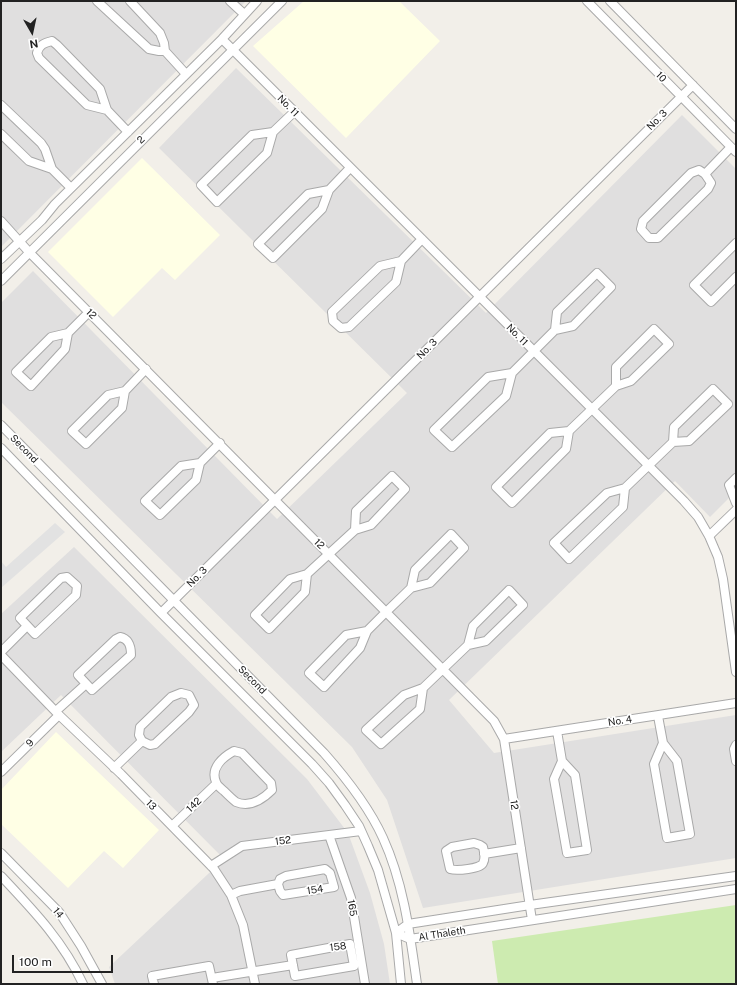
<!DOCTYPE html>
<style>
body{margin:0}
#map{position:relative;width:737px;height:985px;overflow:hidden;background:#f2efe9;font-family:"Public Sans",sans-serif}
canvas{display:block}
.frame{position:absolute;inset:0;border:2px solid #222;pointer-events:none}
.north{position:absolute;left:12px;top:12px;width:40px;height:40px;-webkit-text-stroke:3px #fff;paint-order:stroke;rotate:171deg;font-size:11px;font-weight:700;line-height:16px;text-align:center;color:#222}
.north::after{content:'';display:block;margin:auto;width:14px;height:18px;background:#222;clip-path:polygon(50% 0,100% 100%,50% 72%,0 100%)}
.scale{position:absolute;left:12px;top:955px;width:101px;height:18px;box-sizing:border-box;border:2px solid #222;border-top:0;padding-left:5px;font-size:12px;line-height:14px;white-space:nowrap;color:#222;-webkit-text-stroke:3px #fff;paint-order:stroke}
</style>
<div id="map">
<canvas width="737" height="985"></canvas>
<div class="frame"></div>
<div class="north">N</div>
<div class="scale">100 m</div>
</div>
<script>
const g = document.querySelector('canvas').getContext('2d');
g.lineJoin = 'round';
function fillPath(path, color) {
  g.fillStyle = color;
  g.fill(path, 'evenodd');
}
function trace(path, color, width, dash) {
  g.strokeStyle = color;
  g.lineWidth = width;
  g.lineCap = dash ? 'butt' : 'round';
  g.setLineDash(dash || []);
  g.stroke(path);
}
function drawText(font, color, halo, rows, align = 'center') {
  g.font = font + ' "Public Sans",sans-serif';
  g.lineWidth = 3.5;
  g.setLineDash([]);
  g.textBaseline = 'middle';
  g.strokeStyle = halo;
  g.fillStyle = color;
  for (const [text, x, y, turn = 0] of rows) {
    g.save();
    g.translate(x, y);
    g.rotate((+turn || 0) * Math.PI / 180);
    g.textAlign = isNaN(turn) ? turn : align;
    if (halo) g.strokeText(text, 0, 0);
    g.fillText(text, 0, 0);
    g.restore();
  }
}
const residential = new Path2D(`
 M1,1h245l-245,246z
 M236,68l250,245 196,-198 54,54v322l-26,26 -35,-36 -226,219 45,53 242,-38v143l-313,50 -36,-108 -35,-53 -351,-345v-99l32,-32 244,248 130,-126 -248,-245z
 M74,547l233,232 41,54 22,60 14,51 6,40h-275l-6,-17 115,-108 -163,-164 -60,57v-138z`);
const education = new Path2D(`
 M304,1h95l41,40 -94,97 -93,-92z
 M142,158l78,77 -45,45 -13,-12 -49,49 -65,-65z
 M56,732l103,98 -36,38 -19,-17 -36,37 -67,-64v-34z`);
const grass = new Path2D(`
 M736,905v79h-238l-6,-43z`);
const parking = new Path2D(`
 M55,523l10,9 -64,56v-27l5,6z`);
const minor = new Path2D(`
 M97,1l52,48 10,2h6
 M130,1l30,32 4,10 1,8 21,23
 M230,1l14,13
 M587,1l149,151
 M610,1l126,128
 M222,39l462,462 14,16 11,19 9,21 5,22 13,93
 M1,105l40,38 4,6 7,20
 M107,110l-20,-5 -48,-47 -2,-5c2,-8 7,-10 15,-12l5,4 43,44 7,21 21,22
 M273,132l-21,3 -51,50 16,17 50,-49 6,-21 21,-20
 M1,134l28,27 23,8 19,19
 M705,174l6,9 -3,6 -50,49h-9l-8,-9 2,-8 48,-48 8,-3 6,4 26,-27
 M329,190l-21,4 -50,50 15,14 49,-49 7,-19 21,-22
 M1,221l28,31 465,469 10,18 28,181
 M736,243l-42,42 17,17 25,-25
 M1,259l41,-39 13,-16 167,-165 35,-38
 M401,261l-21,5 -48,46 1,9 8,7 8,-1 47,-45 5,-21 21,-22
 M1,281l281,-280
 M68,333l-17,4 -35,35 15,14 34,-37 3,-16 21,-21
 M512,373l-24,4 -54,53 18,17 54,-51 6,-23 43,-43 18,-4 38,-39 -14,-14 -40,39 -2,18
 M125,391l-17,4 -36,36 14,13 36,-36 3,-17 21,-22
 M1,425l323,328c23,26 45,54 59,85 21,46 27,97 34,146
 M569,431l-19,2 -54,54 16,16 54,-54 3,-18 47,-45 15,-5 38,-37 -15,-15 -38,38v19
 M1,448l160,165 151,151 17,19 16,22 14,21 9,20 10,24 18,63 5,51
 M200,463l-19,3 -36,35 15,14 36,-35 4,-17 20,-20
 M736,478l-7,7 7,18
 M625,488l-18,5 -53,50 15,16 54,-52 2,-19 48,-46 16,-1 39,-37 -15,-15 -39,38 -1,15
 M709,536l27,-26
 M307,574l-2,18 -36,37 -14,-14 35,-36 17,-5 48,-44 16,-5 34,-36 -13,-13 -36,35 -1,19
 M67,577l10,9 -1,9 -41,39 -15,-16 41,-40z
 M161,613l532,-528
 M367,631l-21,4 -37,38 15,14 36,-39 7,-17 19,-19 25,-24 19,-5 34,-35 -13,-14 -36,36 -4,18
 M120,637c9,2 11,9 11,18l-39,35 -14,-15 38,-36z
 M1,652l26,-26
 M1,655l58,60 62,59 93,95 17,26 12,30 12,59
 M423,688l-3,21 -39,35 -15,-14 38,-35 19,-7 45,-43 18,-4 37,-36 -14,-15 -36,36 -5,19
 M181,693l8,2 5,10 -5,7 -34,32 -5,1 -8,-4 -3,-6 1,-8 31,-30z
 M56,711l30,-27
 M658,716l5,27 14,18 13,73 -23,4 -13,-74 9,-21
 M557,731l5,30 -8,18 13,74 20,-3 -12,-75 -13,-14
 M504,739l232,-36
 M736,745l-2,4 2,12
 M234,751l8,2 29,30 1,7c-9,9 -22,18 -36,12 -4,-3 -8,-7 -12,-11 -2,-2 -7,-5 -8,-9 -6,-14 7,-25 18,-31z
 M114,768l28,-27
 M1,772l58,-57
 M172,826l44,-42
 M329,835l22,63 14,86
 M474,843l6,2 3,2c1,5 3,11 0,16 -2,6 -27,8 -33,6l-4,-18 6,-4z
 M1,853l58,59 22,34 21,38
 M484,854l37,-6
 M211,866l31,-20 119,-15
 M1,876c32,34 62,65 82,108
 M736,876l-206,29 -122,19 -12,9 14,6 326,-50
 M231,895l9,-4 38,-7 2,-5 6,-3 39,-7 5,4 4,14 -51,8 -3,-4 -2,-7
 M350,944l4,22 -59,10 -4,-21z
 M212,978l81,-13
 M154,984l-2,-8 57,-10 4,18`);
const streetNames = [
 ["10",661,77,46],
 ["No. 11",288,106,45],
 ["No. 3",657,120,-45],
 ["2",141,140,-44],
 ["12",91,314,45],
 ["No. 11",517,335,45],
 ["No. 3",427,349,-45],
 ["Second",24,449,46],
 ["12",319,544,45],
 ["No. 3",197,577,-45],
 ["Second",252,680,45],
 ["No. 4",620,721,-9],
 ["9",30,743,-45],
 ["13",151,805,46],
 ["142",194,805,-44],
 ["12",514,805,81],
 ["152",283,841,-7],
 ["154",315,890,-9],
 ["165",352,908,80],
 ["14",58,913,51],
 ["Al Thaleth",442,934,-9],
 ["158",338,947,-7]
];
fillPath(residential, '#e0dfdf');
fillPath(education, '#ffffe5');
fillPath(grass, '#cdebb0');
fillPath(parking, '#e2e2e2');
trace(minor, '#a9a9a9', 10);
trace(minor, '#fff', 8);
drawText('10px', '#222', '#fff', streetNames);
</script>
